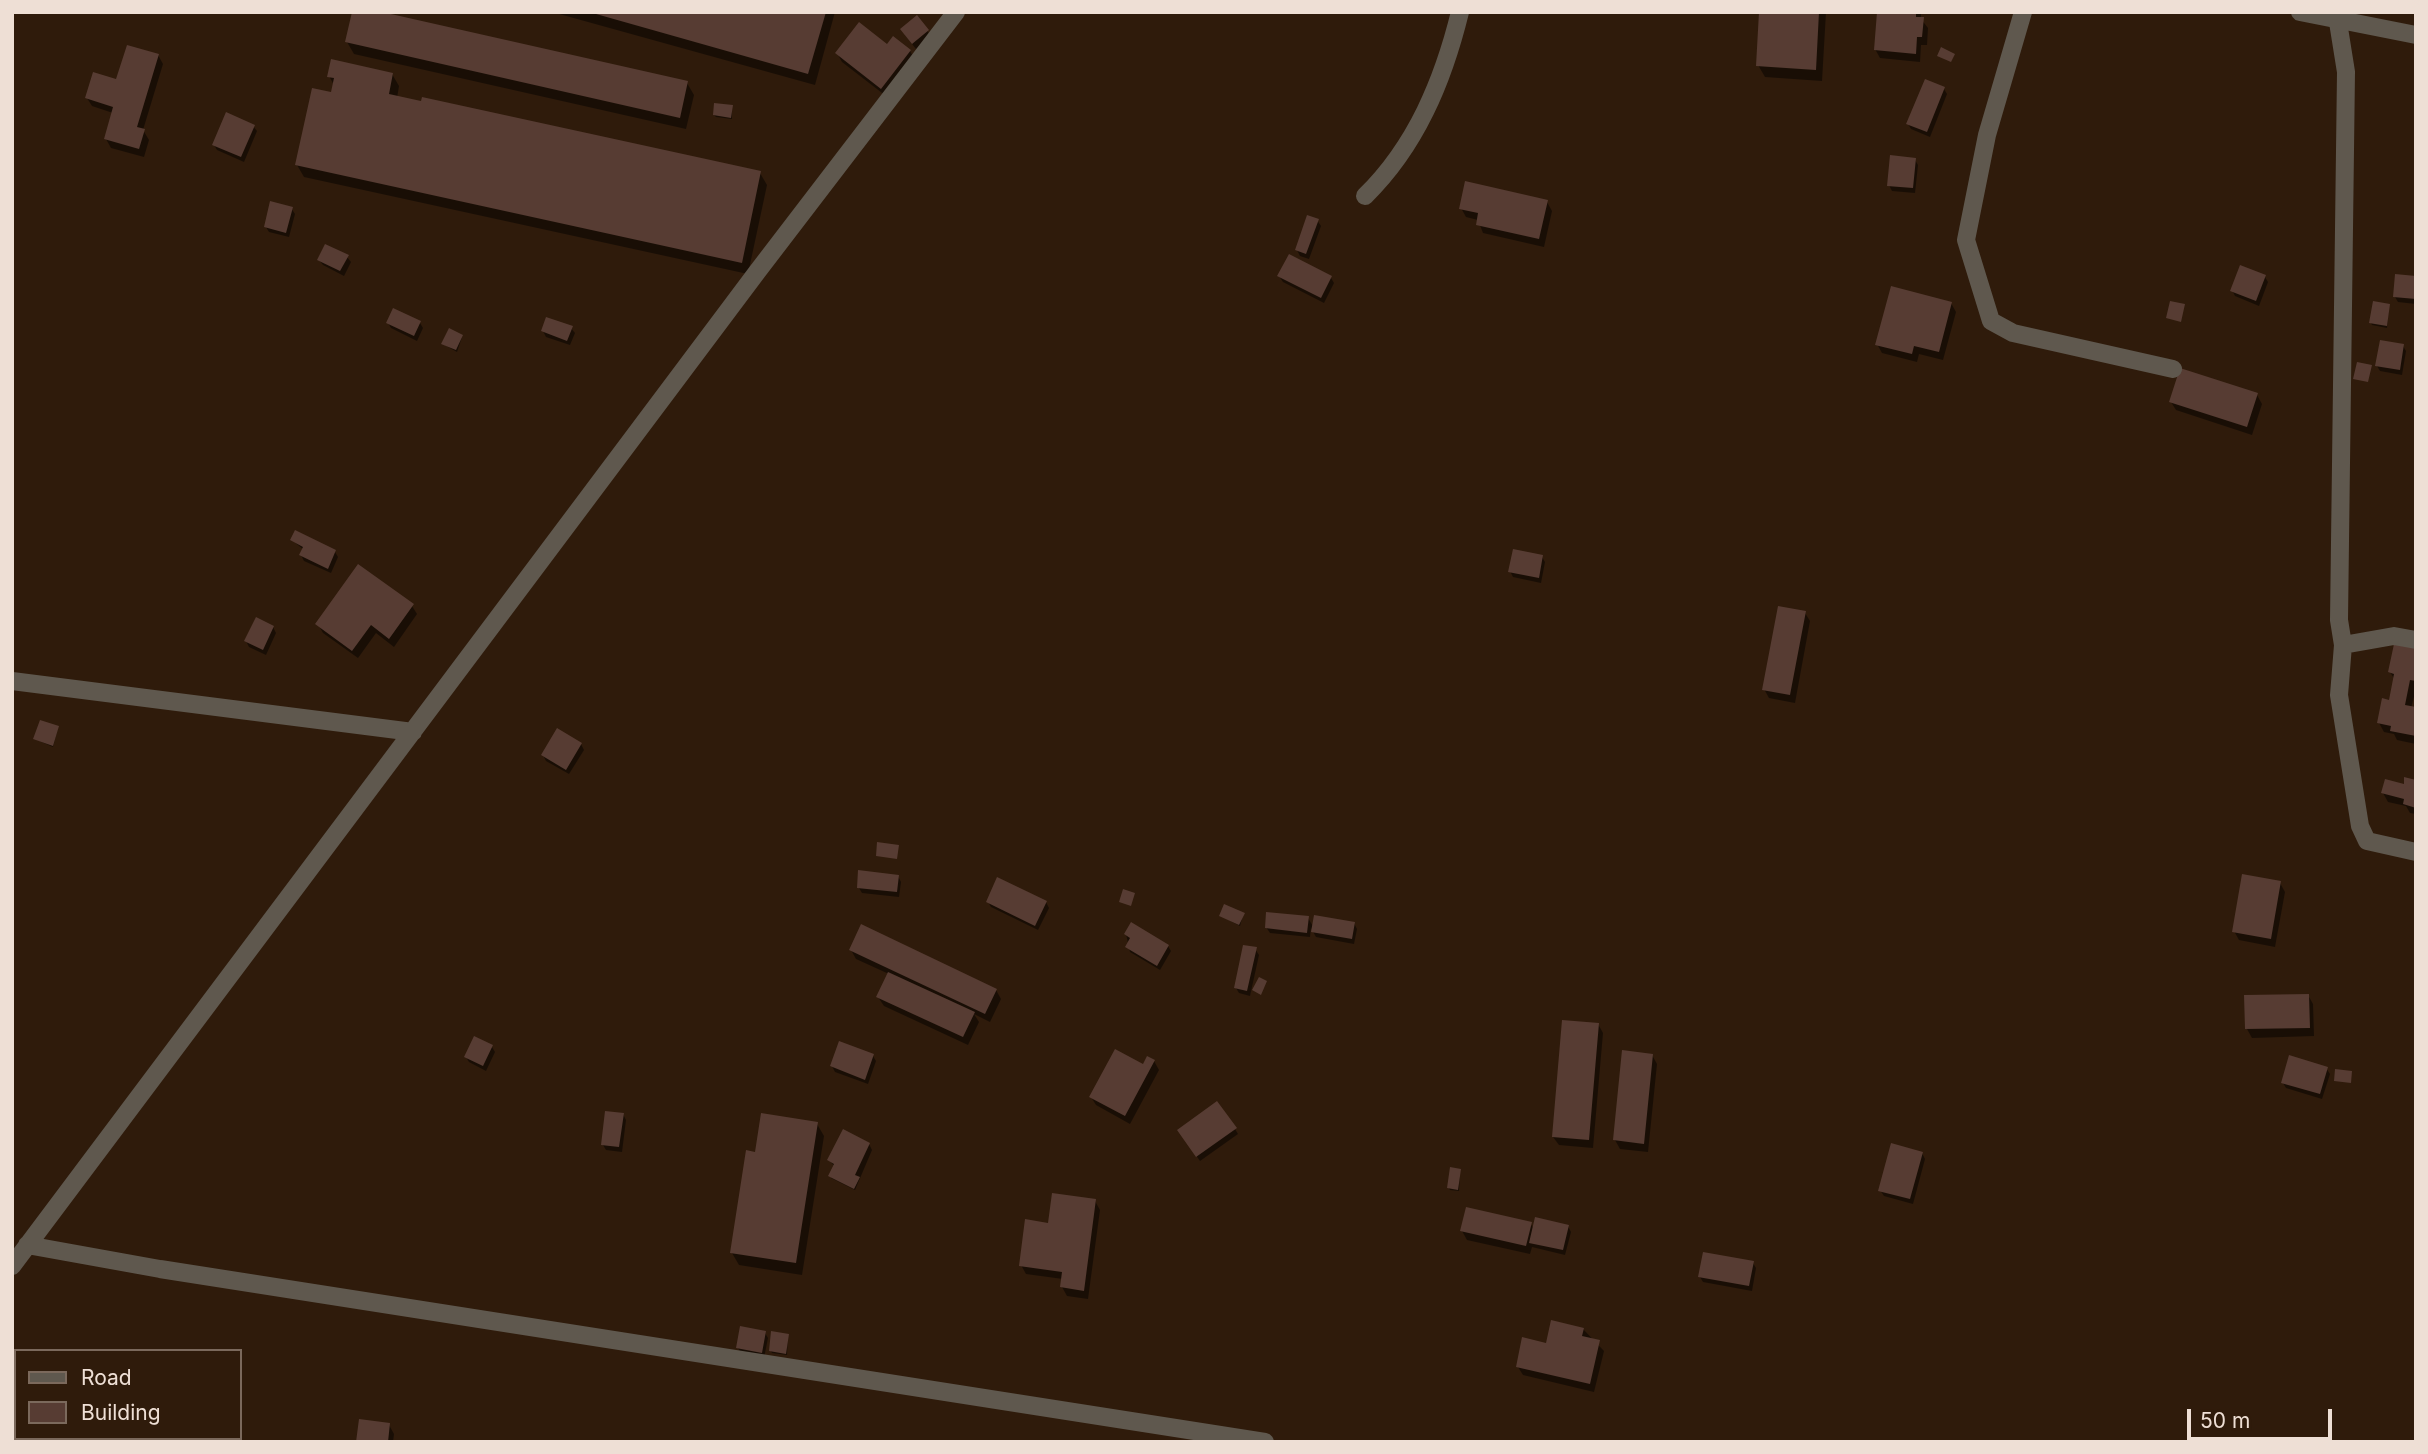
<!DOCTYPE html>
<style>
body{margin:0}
#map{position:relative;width:2428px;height:1454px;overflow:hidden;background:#2f1b0b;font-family:Inter,sans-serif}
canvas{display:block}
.frame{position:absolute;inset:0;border:14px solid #eedfd5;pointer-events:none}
.legend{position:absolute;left:14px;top:1349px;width:228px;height:91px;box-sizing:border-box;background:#2f1b0b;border:2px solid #7b695c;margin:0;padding:9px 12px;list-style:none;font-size:21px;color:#eedfd5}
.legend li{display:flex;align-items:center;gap:14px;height:35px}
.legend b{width:35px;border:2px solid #7b695c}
.scale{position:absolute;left:2187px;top:1409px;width:145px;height:32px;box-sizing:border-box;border:4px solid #eedfd5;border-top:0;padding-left:9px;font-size:21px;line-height:24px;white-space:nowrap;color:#eedfd5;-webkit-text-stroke:5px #2f1b0b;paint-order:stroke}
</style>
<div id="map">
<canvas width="2428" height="1454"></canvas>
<div class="frame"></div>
<ul class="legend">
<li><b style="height:9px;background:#5f584e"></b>Road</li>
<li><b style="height:19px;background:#573c33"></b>Building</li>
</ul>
<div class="scale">50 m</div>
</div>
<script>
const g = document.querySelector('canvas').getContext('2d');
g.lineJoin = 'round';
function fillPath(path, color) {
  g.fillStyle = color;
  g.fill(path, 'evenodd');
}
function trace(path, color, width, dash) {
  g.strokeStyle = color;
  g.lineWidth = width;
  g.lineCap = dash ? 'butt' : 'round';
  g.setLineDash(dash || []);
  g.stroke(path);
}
const shadow = new Path2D(`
 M552,12h283l-20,73z
 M1761,12h65l-4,69 -57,-4 -7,-12z
 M1878,12h43v7l7,9 -1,17h-6l-1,17 -40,-4 -5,-9z
 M917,17l14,19 -15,13 -11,-14z
 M347,42l340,41 7,12 -8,34 -332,-75z
 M888,47l22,4 5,9 -29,36 -44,-34 -5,-9z
 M158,55l5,9 -20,66 6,10 -5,17 -33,-9 -5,-9 7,-26 -21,-7 -5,-8z
 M392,74l7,12 -2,12 363,75 7,12 -19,89 -444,-97 -7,-12 35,-71 2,-9 -5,-9z
 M1944,89l3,5 -17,43 -19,-8 -3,-5z
 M732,106v13l-16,-2 -2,-2z
 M253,126l4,5 -13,31 -27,-12 -3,-5z
 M1915,160l3,5 -3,28 -23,-2 -3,-6z
 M1547,202l5,9 -8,36 -61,-14 -5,-13 -12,-3 -5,-9z
 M291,208l4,6 -6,23 -20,-5 -3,-5z
 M1317,220l4,6 -12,33 -9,-3 -3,-6z
 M347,257l4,5 -7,14 -21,-11 -4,-5z
 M1279,276l52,2 3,5 -10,20 -41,-21z
 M2265,277l3,5 -9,24 -24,-10 -3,-6z
 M2416,278v26l-18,-2 -3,-5z
 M1951,303l5,9 -13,48 -24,-6 -2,8 -35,-9 -5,-9z
 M2389,306l-2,22 -15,-3 -1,-2z
 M388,323h32l3,5 -6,13 -26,-13z
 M571,328l4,5 -5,12 -24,-8 -3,-6z
 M462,337l-5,15 -14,-8z
 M2403,346l3,5 -4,24 -22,-4 -3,-5z
 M2257,395l5,9 -10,31 -76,-25 -5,-8z
 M292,540l43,12 3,5 -7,16 -27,-12 -3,-6 3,-5z
 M1542,557l3,5 -4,21 -28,-6 -3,-6z
 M412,606l5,8 -23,33 -18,-14 -18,25 -35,-25 -5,-9z
 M1805,613l5,8 -15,82 -26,-5 -5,-9z
 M273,627l3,6 -10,22 -17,-8 -3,-6z
 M2416,650v39l-5,19 5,1v35l-19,-4 -3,-6 -10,-2 -5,-9 11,-21 5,-22 -5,-8z
 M58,728l-5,19 -18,-8z
 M581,744l3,6 -15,24 -23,-13 -3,-6z
 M2416,782v32l-6,-1 -4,-7 -18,-4 -5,-9z
 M898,876l3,6 -2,15 -37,-4 -3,-5z
 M2280,883l5,9 -10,55 -36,-7 -5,-9z
 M988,902h58l3,6 -11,22 -47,-23z
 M1243,915l-3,11 -19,-10z
 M1308,918l6,10 40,-5 3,6 -3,15 -38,-7 -5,-9 -1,9 -40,-4 -4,-6z
 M1126,934l42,12 3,5 -11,19 -30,-18z
 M1255,949l4,6 -9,41 -11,-3 -3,-5z
 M851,950l145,40 5,9 -11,23 -16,-8 5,8 -11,23 -84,-39 -6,-9 11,-23 -33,-15z
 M2308,995l5,9 1,32 -62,2 -5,-9 -1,-32z
 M1598,1024l5,9 -10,115 -34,-3 -6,-8z
 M492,1047l3,5 -9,19 -17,-9 -3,-5z
 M1652,1055l5,9 -9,88 -28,-3 -5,-9z
 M873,1056l3,5 -8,23 -33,-12 -3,-6z
 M1154,1061l5,9 -29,54 -34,-19 -5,-8z
 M2326,1068l4,6 -8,25 -36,-11 -3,-5z
 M623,1114l3,6 -4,32 -16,-2 -3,-5z
 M817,1124l7,12 -22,139 -63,-10 -7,-12 25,-99z
 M1235,1129l3,5 -38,27 -18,-26z
 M869,1144l3,6 -17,40 -24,-12 4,-11 -6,-7z
 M1922,1153l3,6 -12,45 -29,-8 -4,-6z
 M1460,1171l-1,20 -9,-1 -1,-2z
 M1095,1201l5,9 -12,89 -21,-3 -5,-9 1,-8 -37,-5 -5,-9 29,-41z
 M1530,1223l4,6 34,-3 3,6 -6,23 -33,-8 -2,7 -63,-14 -5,-9z
 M1753,1263l3,5 -4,23 -49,-9 -3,-5z
 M1583,1329l21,22 -10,41 -71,-17 -5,-8z
 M765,1333l3,5 -4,20 -23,-5 -3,-5z
 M788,1335l-1,20 -15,-2 -1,-2z
 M389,1425l5,9 -1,8h-36z`);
const building = new Path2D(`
 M352,12h30l306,69 -8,37 -335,-76z
 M589,12h237l-18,62z
 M1759,12h60l-3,58 -60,-4z
 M1877,12h39v5h8l-2,20h-5l-1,17 -42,-4z
 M917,15l12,15 -17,14 -12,-15z
 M859,22l28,22 6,-8 18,14 -30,39 -46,-36z
 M127,45l32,9 -22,73 8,2 -6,20 -35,-10 9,-32 -28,-9 8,-26 23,7z
 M1941,47l14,7 -4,8 -14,-6z
 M331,59l62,14 -4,21 32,7 1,-4 339,74 -19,92 -447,-98 17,-77 19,4 3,-14 -7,-1z
 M1925,79l20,8 -18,45 -21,-8z
 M714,103l19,2 -2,13 -18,-3z
 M226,112l29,13 -14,32 -29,-12z
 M1890,155l26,3 -3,30 -26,-2z
 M1465,181l83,19 -9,39 -63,-14 2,-12 -19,-4z
 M270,201l23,6 -7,26 -22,-6z
 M1307,215l12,4 -13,35 -11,-4z
 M325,244l24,11 -9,16 -23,-11z
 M1289,254l43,22 -11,22 -44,-22z
 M2240,265l26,10 -10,26 -26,-10z
 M2395,274l21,2v23l-23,-2z
 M1891,286l61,16 -13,50 -25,-6 -2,8 -37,-9z
 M2170,301l15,3 -4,18 -15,-4z
 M2373,301l17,3 -3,22 -18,-3z
 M393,308l28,13 -7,15 -28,-13z
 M546,317l27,9 -6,15 -26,-10z
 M449,328l14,7 -7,15 -15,-6z
 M2380,340l24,4 -4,26 -25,-4z
 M2357,362l15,3 -4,17 -15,-3z
 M2180,368l78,25 -11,34 -78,-25z
 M295,530l41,20 -8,19 -29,-14 4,-8 -13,-7z
 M1513,549l30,6 -4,23 -31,-6z
 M358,564l56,40 -25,35 -18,-14 -19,26 -37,-27z
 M1778,606l28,5 -16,84 -28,-5z
 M256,617l18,9 -11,24 -19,-9z
 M2394,644l22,4v33l-6,-1 -5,25 11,2v29l-26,-5 1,-5 -14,-3 5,-25 7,2 5,-26 -6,-2z
 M40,720l19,6 -6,20 -20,-7z
 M557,728l25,15 -16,27 -25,-15z
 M2404,777l12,3v28l-13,-4 1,-5 -23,-6 4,-14 19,5z
 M877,842l22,3 -2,14 -21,-3z
 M858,870l41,5 -2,17 -40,-4z
 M2242,874l39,7 -10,58 -39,-7z
 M997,877l50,24 -12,25 -49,-24z
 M1123,889l12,4 -4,13 -12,-4z
 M1224,904l21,9 -6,12 -20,-9z
 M1266,912l43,4 -2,17 -42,-5z
 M1314,915l41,7 -3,17 -41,-7z
 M1131,922l38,23 -12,21 -32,-19 5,-9 -6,-4z
 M861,924l136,65 -12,25 -136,-64z
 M1243,945l14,2 -10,44 -13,-3z
 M888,972l87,40 -12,25 -87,-40z
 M1259,977l8,4 -6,14 -9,-5z
 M2309,994l1,34 -65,1 -1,-34z
 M1562,1020l37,3 -10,117 -37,-3z
 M474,1036l19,9 -10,21 -19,-9z
 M839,1041l35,13 -9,26 -35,-14z
 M1115,1049l28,15 4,-8 8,4 -30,56 -36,-19z
 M1622,1050l31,4 -9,90 -31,-4z
 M2289,1055l39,12 -8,27 -39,-11z
 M2335,1069l17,2 -1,12 -17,-2z
 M1217,1101l20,27 -41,29 -19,-27z
 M605,1111l19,2 -5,34 -18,-2z
 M761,1113l57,9 -22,141 -66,-10 16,-103 9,2z
 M843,1129l27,14 -15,32 5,2 -6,12 -26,-13 6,-12 -7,-4z
 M1891,1143l32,9 -13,47 -32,-8z
 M1450,1167l11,2 -3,21 -11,-2z
 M1052,1193l44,6 -12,92 -24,-4 2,-15 -43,-6 6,-47 23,4z
 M1466,1207l66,15 -6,24 -66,-15z
 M1535,1217l34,8 -6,25 -34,-7z
 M1703,1252l51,9 -5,25 -51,-9z
 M1551,1320l33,8 -2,8 18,4 -10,44 -74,-17 6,-30 24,6z
 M740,1326l26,5 -4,22 -26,-5z
 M771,1331l18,3 -3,20 -17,-3z
 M359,1419l31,4 -2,19h-32z`);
const minor = new Path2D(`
 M2023,12l-36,123 -21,105 25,81 22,12 160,36
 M2300,12l116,23
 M2338,22l8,50 -7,548 4,25 -4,50 21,131 7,15 49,11
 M1365,196c51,-50 78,-115 95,-184
 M2343,645l51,-9 22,4
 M12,681l401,51
 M27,1245l133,24 1105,173
 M12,1266l745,-994 199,-260`);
fillPath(shadow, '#0007');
fillPath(building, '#573c33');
trace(minor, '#5f584e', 18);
</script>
